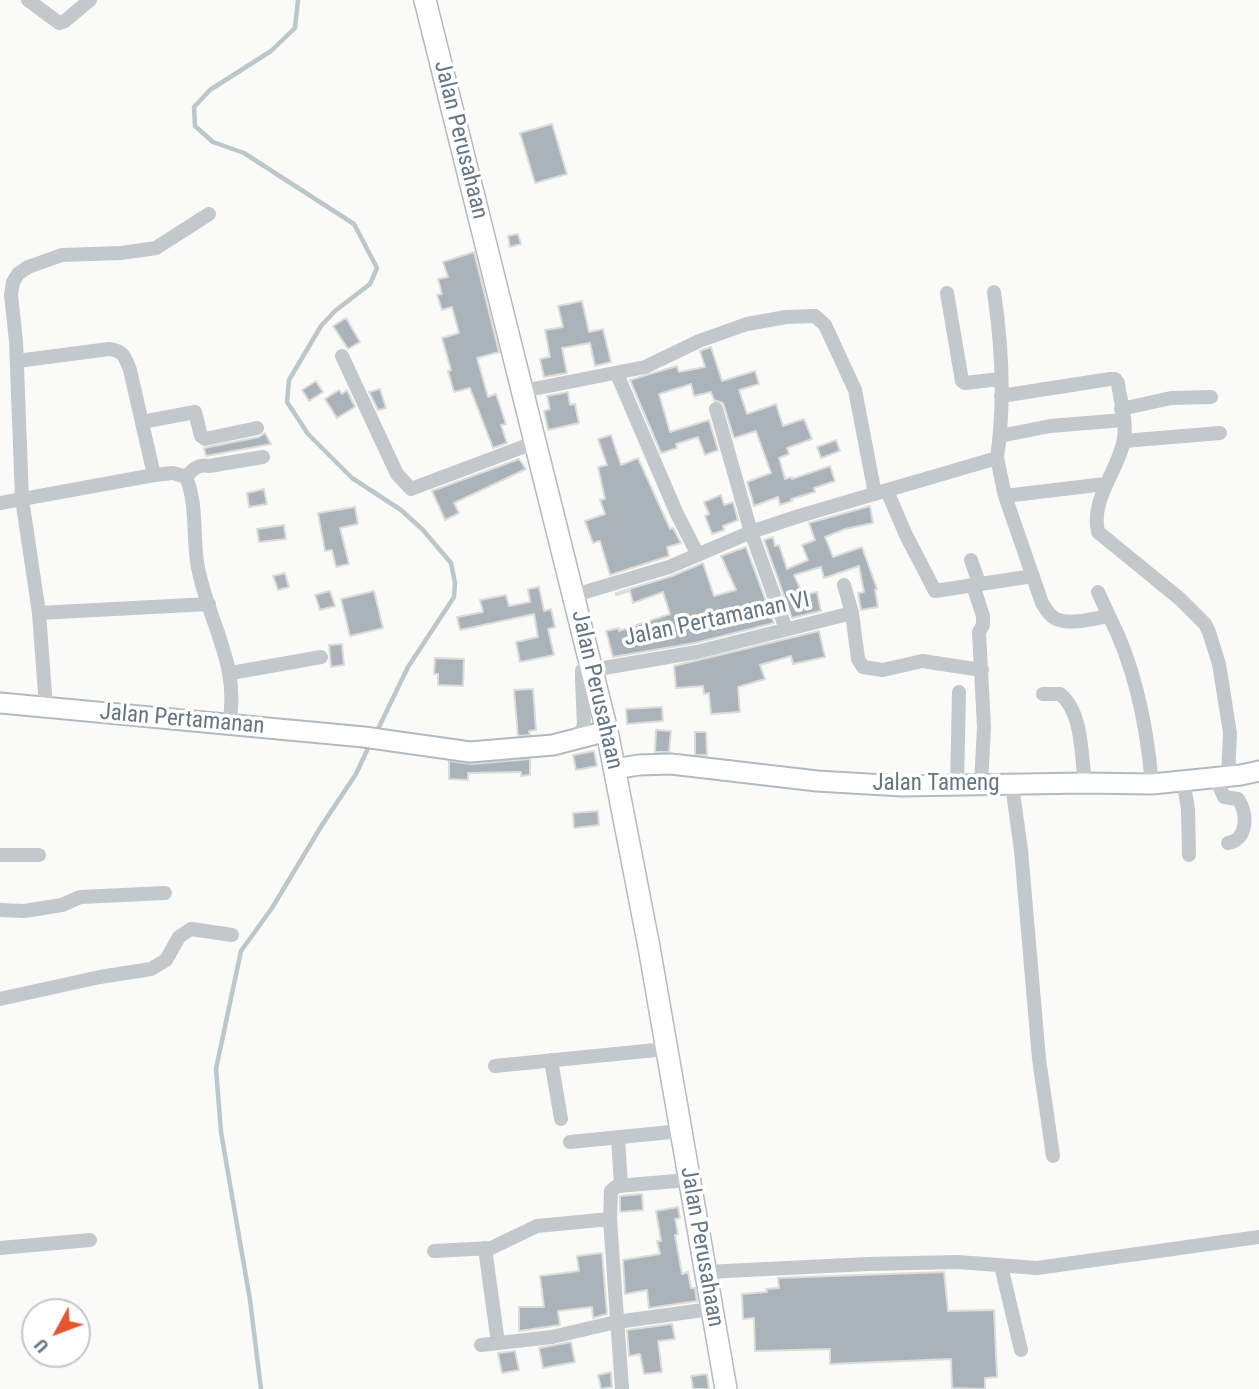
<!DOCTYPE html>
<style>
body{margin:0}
#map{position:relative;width:1259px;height:1389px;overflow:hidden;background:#fafaf8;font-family:"Roboto Condensed",sans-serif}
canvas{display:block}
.north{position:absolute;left:21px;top:1298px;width:70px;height:70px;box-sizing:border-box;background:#fff;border:2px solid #c1c8cd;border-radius:50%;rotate:229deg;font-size:19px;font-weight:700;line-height:28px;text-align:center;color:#657683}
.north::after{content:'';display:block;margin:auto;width:24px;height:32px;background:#e4572e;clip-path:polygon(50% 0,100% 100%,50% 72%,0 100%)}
</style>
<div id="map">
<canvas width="1259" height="1389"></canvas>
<div class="north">U</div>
</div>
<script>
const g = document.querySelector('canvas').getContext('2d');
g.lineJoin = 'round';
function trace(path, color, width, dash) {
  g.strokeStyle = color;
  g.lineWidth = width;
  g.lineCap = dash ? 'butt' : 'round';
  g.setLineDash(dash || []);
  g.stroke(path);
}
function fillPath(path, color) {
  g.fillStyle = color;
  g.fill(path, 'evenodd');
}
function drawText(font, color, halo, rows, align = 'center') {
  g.font = font + ' "Roboto Condensed",sans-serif';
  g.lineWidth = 7;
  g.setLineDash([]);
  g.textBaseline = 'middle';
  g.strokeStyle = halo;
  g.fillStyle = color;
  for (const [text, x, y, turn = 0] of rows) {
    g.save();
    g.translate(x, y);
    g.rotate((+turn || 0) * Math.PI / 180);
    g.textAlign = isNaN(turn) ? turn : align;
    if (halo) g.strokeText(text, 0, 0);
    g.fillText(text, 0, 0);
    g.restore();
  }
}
const stream = new Path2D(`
 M298,0l-3,28 -24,23 -61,39 -16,17 1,19 18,16 31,11 110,71 23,44 -7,16 -35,27 -14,15 -32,54 -2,22 21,32 44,44 49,32 22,20 28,33 4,20 -1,14 -46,70 -32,66
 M261,1389l-11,-89 -29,-168 -5,-63 25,-118 31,-43 50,-83 34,-51 14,-30`);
const building = new Path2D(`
 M552,124l15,50 -32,9 -15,-50z
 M518,234l3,10 -11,3 -2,-11z
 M474,252l25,100 -22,6 11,39 8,-3 10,30 -5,1 6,18 -14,5 -23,-60 -16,4 -6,-21 3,-1 -9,-32 17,-5 -7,-26 -10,3 -5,-15 5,-1 -4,-15 10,-2 -5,-15z
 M582,301l7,31 14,-3 8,33 -16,4 -5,-23 -28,5 5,25 -23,4 -4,-18 10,-2 -5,-27 18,-3 -5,-21z
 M346,318l14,24 -12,7 -15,-23z
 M711,347l11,34 33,-10 4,13 -20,6 8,24 29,-10 7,22 21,-7 8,20 -25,9 2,6 -10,4 6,21 7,-2v2l38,-13 5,15 -21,7 1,4 -24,7 1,2 -12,4 -2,-8 -24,9 -7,-24 24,-9 -15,-42 -22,7 -11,-35 -9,-3 -3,-8 -17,4 -3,-12 -32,10 11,38 39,-12 9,30 -13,5 -7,-18 -22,7 1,4 -16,5 -31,-73 47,-14 2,6 26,-5 -5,-16z
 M316,381l7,11 -14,9 -7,-11z
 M380,389l6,19 -8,2 -9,-18z
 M339,390l3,4 5,-4 8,17 -18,11 -12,-19z
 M568,392l2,13 5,-1 4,19 -31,7 -4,-19 6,-2 -3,-13z
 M265,433l6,11 -65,12 -2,-8 55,-11z
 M611,435l10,30 17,-7 32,71 3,-1 8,15 -14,4 2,9 -59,19 -10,-34 -7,2 -8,-22 20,-7 -5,-14 5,-1 -7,-32 9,-2 -9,-26z
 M836,440l4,11 -19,7 -4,-11z
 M519,459l7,10 -72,34 5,10 -14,7 -13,-29z
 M264,489l3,15 -18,3 -2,-14z
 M721,495l3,10 9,-3 5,18 -15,6 1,4 -12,4 -7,-18 4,-2 -5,-12z
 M870,506l3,17 -28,6 -20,8 8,20 29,-10 15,42 -2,1 3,17 -17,3 -3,-17 6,-1 -5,-26 -35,12 -3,-11 -27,8 9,20 14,-3 4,19 -29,7 -28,-78 9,-3 2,9 4,-1 8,24 21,-9 -6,-15 13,-5 -6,-17z
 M355,507l3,17 -18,4 9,36 -13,3 -4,-17 -7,1 -7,-38z
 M284,525l2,14 -27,3 -2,-13z
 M746,547l28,76 -79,20 -82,14 -7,-26 13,-3v3l51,-17 -7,-22 -30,11 -3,-12 -14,4v-2l56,-17 31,-13 11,33 22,-6 -15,-34z
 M285,573l4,14 -11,3 -5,-14z
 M539,587l5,24 7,-2 4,18 -7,2 6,26 -34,7 -4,-20 22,-5 -4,-23 -74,16 -3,-13 26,-5 -3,-12 26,-5 3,11 21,-4 -2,-13z
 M330,591l5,15 -15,4 -5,-15z
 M374,591l9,37 -33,8 -9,-37z
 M819,631l6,26 -32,7 -2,-8 -31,9 5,14 -27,8 2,25 -29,2 -2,-21 -5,1 -1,-8 -27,2 -2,-22z
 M342,644l2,21 -13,2 -2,-22z
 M435,658l29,1 -1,27 -25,-1v-11h-4z
 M533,689l3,41 -7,1 1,4 -12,1 -4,-46z
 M662,707l1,14 -36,3 -1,-15z
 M656,730l15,1 -2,21h-14z
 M695,732h11l1,23h-12z
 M594,751l3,15 -21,4 -3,-15z
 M530,759v16l-9,1v-4l-53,1v7l-19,-1v-18l22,3z
 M598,811l1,14 -25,3 -1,-15z
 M642,1194l1,16 -23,2v-16z
 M678,1207l2,11 -5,1 3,15 -3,1 7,39 6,-2 3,16h4l2,13 -48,7 -2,-18 -22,4 -2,-34 37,-6 -3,-13h4l-5,-30z
 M602,1253l5,61 -14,4 -1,-11 -34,4 2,14 -41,6v-24h25l-4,-31 39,-5 -2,-15z
 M944,1272l4,39 46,-1 3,67 -12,1v11l-33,-1 -1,-29 -121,5v-15l-75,2 -1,-33 -11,1 -1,-25 25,-2 -1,-3 13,-1 -1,-10z
 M672,1324l3,15 -17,2 4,31 -18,2 -4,-20 -11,2 -2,-26z
 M571,1342l4,20 -32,6 -4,-20z
 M515,1351l4,19 -17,3 -4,-20z
 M611,1372l1,15 -11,2 -3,-14z
 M707,1374l2,15h-16l-2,-13z`);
const street = new Path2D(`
 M28,0l31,23 6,-2 25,-21
 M994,292c8,54 11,111 3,166
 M947,293l15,88 3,2 35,-4
 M342,356l55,118 14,15 125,-47
 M17,361l92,-12c15,2 16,8 21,21l24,105
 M617,374l60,140 21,41
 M523,391l122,-24 54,-26 48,-17 39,-7 29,-1 10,9 30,65 20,104
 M1001,396l109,-17h5l3,4c2,17 9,38 6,55 -4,31 -34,60 -26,94l82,67 25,25 4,8 10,32 11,69 -2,43
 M716,409l35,123 35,97
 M1121,409l50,-11 40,-1
 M142,422l53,-10 6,24 4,3 52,-11
 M1000,436l50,-10 73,-6
 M1124,441l96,-8
 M186,477c7,-8 12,-13 23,-11l54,-9
 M887,491l19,44 29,56 98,-15
 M1005,496l100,-12
 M0,503l154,-28 19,-2 13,4c11,26 7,57 11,85 9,57 44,101 32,162
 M971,560l8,23
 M844,585l8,28 6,46 5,8 20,3 39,-9 60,9
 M973,585l10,31v9l-4,7 5,95 -3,58
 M1098,592l11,24
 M575,595l94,-28 82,-35 48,-16 198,-58 8,38 37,107c3,4 6,11 11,14 13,10 41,1 56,-1 27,52 38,111 43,168
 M39,613l170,-9
 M592,670l105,-18 155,-39
 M231,673l90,-16
 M1043,694h17c23,18 21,62 25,89
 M46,707l-7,-94 -17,-114 -6,-158 -5,-46 2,-13 5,-8 10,-7 34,-12 59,-2 35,-5 53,-34
 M576,740l8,-14 -2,-47v-8l8,-12
 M1215,777l9,20 14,2c10,14 10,41 -10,44
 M1183,779l5,30 1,46
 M957,785l2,-93
 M1012,785l9,65 18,209 14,97
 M0,855h39
 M0,910l24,1 38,-6 18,-8 85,-4
 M0,999l100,-22 51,-8 15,-9 13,-23 12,-8 41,6
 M551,1060l10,59
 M495,1066l171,-17
 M618,1137l3,49
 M570,1142l111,-11
 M0,1248l90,-8
 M485,1248l13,95
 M434,1251l57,-3 46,-22 73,-7
 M1001,1266l20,84
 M706,1272l162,-8 90,-2 79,6 222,-31
 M481,1345l71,-8 64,-15 95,-13
 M622,1389l-12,-170 1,-28 6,-5 71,-6`);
const secondary = new Path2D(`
 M0,703l364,34 106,15 83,-7 54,-14
 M614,769l25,-4 32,-1 146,17 85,5 183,-3 67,1 89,-9 18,-4`);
const primary = new Path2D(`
 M425,0l182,731 42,216 77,442`);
const streetNames = [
 ["Jalan Perusahaan",460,140,76],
 ["Jalan Pertamanan VI",717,620,-12],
 ["Jalan Perusahaan",596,690,77],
 ["Jalan Pertamanan",182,720,5],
 ["Jalan Tameng",936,784],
 ["Jalan Perusahaan",701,1247,80]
];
trace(stream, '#bbc7cb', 4.5);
fillPath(building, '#aab3b9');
trace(building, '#dcdcda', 2);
trace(secondary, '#b3babf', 23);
trace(primary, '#b5babe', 24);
trace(street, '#c3c8cc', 14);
trace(secondary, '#fff', 19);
trace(primary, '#fff', 21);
drawText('23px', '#657683', '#fff', streetNames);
</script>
